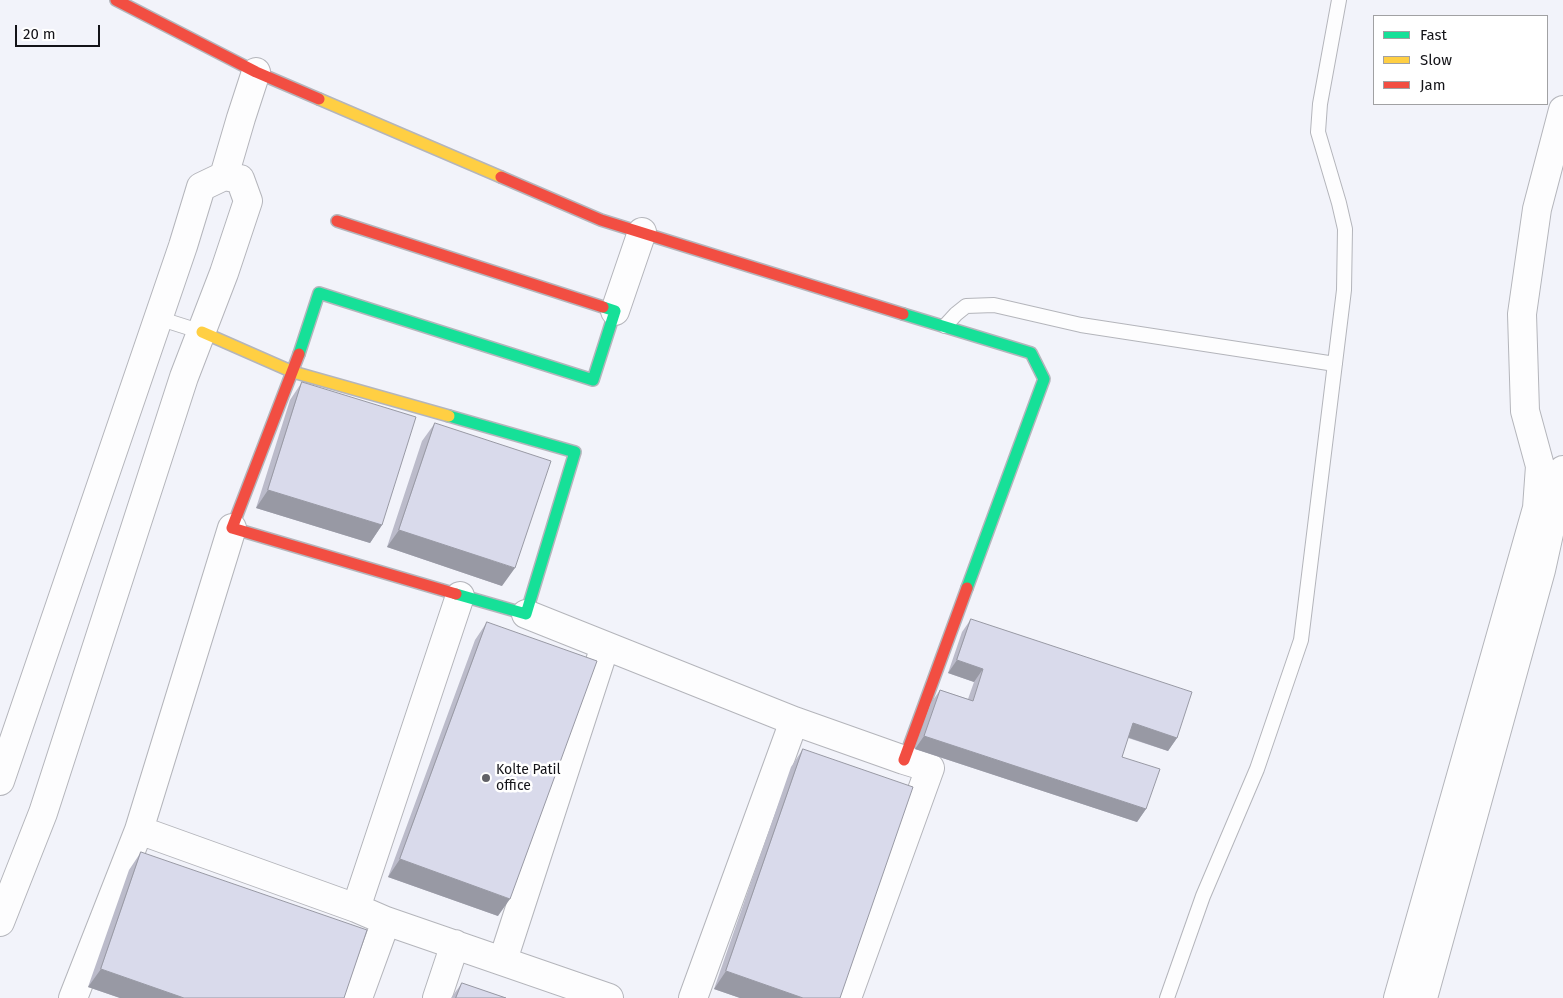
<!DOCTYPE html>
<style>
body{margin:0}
#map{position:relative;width:1563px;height:998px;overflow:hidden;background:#f2f3fa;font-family:"Fira Sans",sans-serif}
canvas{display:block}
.legend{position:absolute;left:1373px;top:15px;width:175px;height:90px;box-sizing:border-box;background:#fff;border:1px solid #a1a1a3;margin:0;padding:6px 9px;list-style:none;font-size:15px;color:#131318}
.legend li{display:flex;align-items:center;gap:10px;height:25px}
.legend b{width:25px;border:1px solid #a1a1a3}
.scale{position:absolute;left:15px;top:25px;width:85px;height:22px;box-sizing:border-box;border:2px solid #131318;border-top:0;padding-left:6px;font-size:15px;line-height:18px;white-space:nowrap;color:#131318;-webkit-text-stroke:4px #fff;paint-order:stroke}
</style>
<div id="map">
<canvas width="1563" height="998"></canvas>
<ul class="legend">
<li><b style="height:6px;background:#16e098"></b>Fast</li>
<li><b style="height:6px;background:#ffcf43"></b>Slow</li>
<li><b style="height:6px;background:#f24e42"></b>Jam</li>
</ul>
<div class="scale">20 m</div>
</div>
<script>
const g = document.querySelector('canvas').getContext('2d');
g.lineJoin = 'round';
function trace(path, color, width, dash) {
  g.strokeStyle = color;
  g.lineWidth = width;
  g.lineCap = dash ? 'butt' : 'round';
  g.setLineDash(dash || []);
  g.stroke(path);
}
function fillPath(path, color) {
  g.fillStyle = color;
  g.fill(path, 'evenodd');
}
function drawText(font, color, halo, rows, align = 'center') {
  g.font = font + ' "Fira Sans",sans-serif';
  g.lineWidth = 5;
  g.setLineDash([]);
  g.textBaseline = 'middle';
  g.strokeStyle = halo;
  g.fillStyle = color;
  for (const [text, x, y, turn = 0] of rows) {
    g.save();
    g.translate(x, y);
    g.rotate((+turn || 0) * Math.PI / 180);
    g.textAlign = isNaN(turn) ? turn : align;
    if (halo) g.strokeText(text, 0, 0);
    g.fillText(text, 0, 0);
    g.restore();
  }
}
const lane = new Path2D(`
 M158,318l44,14
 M945,326l11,-12 10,-8 28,-1 87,20 254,39
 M1167,998l36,-102 54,-127 44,-129 43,-350 1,-61 -6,-26 -21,-71 2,-28 19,-104`);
const street = new Path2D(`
 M224,176l17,-58 15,-46
 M615,311l27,-79
 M526,614l268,107 -101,277
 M794,721l110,39 26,8 -83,230
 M0,781l183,-535 18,-59 23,-11 16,3 8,22 -24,72 -40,104 -141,436 -43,109
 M139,830l93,-302
 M356,908l104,-312
 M503,960l102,-314
 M73,998l66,-168 217,78 30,13 223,77
 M358,998l28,-77
 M437,998l18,-54
 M1398,998l139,-490 3,-42 -15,-55 -3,-97 15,-105 26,-99
 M1423,998l118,-428 22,-100`);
const fast = new Path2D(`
 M903,314l128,39 13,26 -77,209
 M299,354l20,-61 274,87 22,-69 -12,-4
 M449,416l126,36 -49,162 -70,-20`);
const slow = new Path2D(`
 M319,99l182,78
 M202,332l91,40 156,44`);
const jam = new Path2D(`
 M116,0l140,72 63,27
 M501,177l100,43 302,94
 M337,221l266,86
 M299,354l-67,174 224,66
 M904,760l63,-172`);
const wall = new Path2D(`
 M302,382l80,143 -12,18 -114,-35 34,-108z
 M435,423l67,163 -115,-39 35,-106z
 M971,619l206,119 -9,13 -40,-13 -6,19 24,52 -9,13 -222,-73 16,-46 9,-13 28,9 6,-17 -26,-9 14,-41z
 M487,622l11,294 -110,-39 87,-237z
 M803,749l37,249h-100l-26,-9 77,-222z
 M141,852l203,146h-224l-32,-11 41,-117z
 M462,983l44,15h-55z`);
const shadedWall = new Path2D(`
 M268,490l114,35 -12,18 -114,-35z
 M399,530l116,38 -13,18 -115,-39z
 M957,660l26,9 -9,13 -26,-9z
 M1133,723l44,15 -9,13 -44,-15z
 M924,736l222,73 -9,13 -222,-73z
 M400,859l110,40 -12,17 -110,-39z
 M101,969l83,29h-64l-32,-11z
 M726,971l77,27h-63l-26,-9z`);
const building = new Path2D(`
 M302,382l114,35 -34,108 -114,-35z
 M435,423l116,38 -36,107 -116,-38z
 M971,619l221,73 -15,46 -44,-15 -11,34 38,12 -14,40 -222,-73 16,-46 33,11 10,-32 -26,-9z
 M487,622l110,39 -87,238 -110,-40z
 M803,749l110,38 -73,211h-37l-77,-27z
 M141,852l226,78 -23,68h-160l-83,-29z
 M462,983l44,15h-50z`);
const markers = [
 [486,778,5,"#616167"]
];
const poiNames = [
 ["Kolte Patil",496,770],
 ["office",496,786]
];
trace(lane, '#b4b5bb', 16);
trace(street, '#b4b5bb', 30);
trace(fast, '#b4b5bb', 14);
trace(slow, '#b4b5bb', 14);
trace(jam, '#b4b5bb', 14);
trace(lane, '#fdfdfe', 14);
trace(street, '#fdfdfe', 28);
trace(fast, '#16e098', 11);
trace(slow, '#ffcf43', 11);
trace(jam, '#f24e42', 11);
fillPath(wall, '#bbbbca');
fillPath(shadedWall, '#9899a4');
fillPath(building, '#d9daeb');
trace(building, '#9899a4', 1);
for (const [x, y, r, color] of markers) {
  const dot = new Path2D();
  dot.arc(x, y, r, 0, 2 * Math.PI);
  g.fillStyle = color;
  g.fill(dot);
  trace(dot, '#fff', 2);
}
drawText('14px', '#131318', '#fff', poiNames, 'left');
</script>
